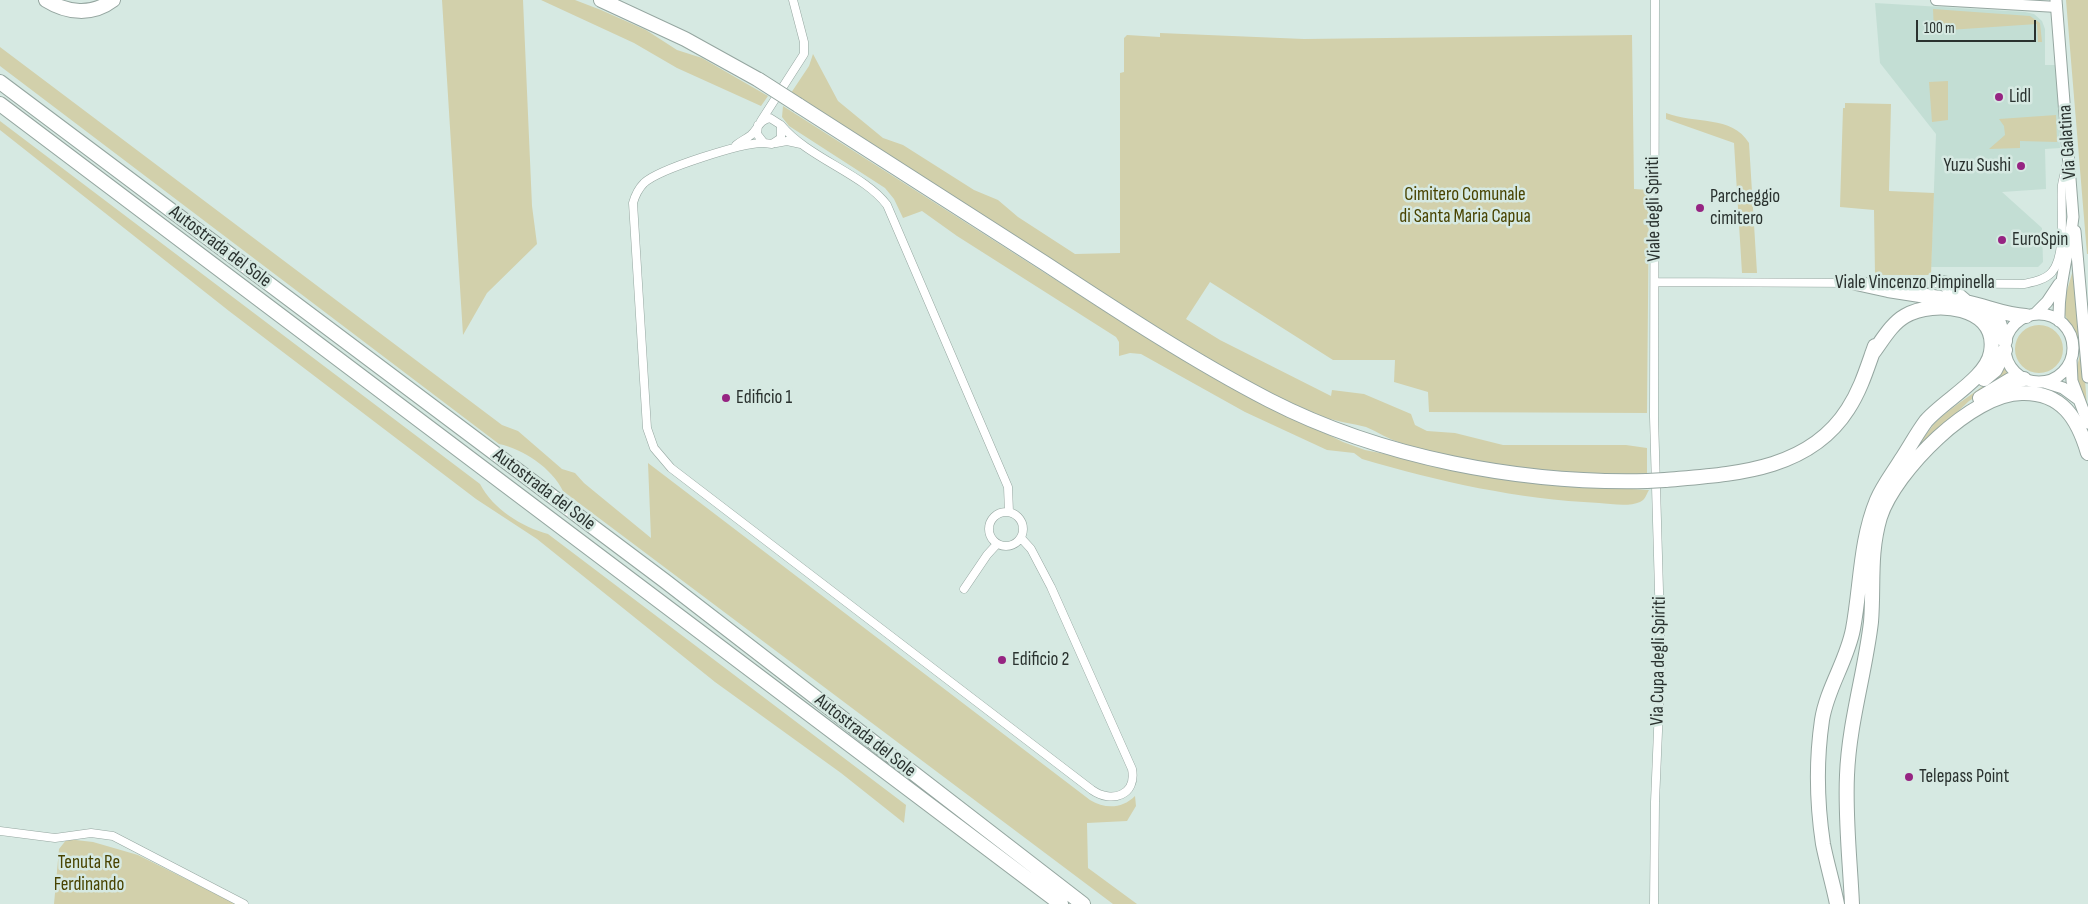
<!DOCTYPE html>
<style>
body{margin:0}
#map{position:relative;width:2088px;height:904px;overflow:hidden;background:#d6e9e2;font-family:"Sofia Sans Condensed",sans-serif}
canvas{display:block}
.scale{position:absolute;left:1916px;top:20px;width:120px;height:22px;box-sizing:border-box;border:2px solid #2a322f;border-top:0;padding-left:6px;font-size:15px;line-height:18px;white-space:nowrap;color:#2a322f;-webkit-text-stroke:4px #d6e9e2;paint-order:stroke}
</style>
<div id="map">
<canvas width="2088" height="904"></canvas>
<div class="scale">100 m</div>
</div>
<script>
const g = document.querySelector('canvas').getContext('2d');
g.lineJoin = 'round';
function fillPath(path, color) {
  g.fillStyle = color;
  g.fill(path, 'evenodd');
}
function trace(path, color, width, dash) {
  g.strokeStyle = color;
  g.lineWidth = width;
  g.lineCap = dash ? 'butt' : 'round';
  g.setLineDash(dash || []);
  g.stroke(path);
}
function drawText(font, color, halo, rows, align = 'center') {
  g.font = font + ' "Sofia Sans Condensed",sans-serif';
  g.lineWidth = 5;
  g.setLineDash([]);
  g.textBaseline = 'middle';
  g.strokeStyle = halo;
  g.fillStyle = color;
  for (const [text, x, y, turn = 0] of rows) {
    g.save();
    g.translate(x, y);
    g.rotate((+turn || 0) * Math.PI / 180);
    g.textAlign = isNaN(turn) ? turn : align;
    if (halo) g.strokeText(text, 0, 0);
    g.fillText(text, 0, 0);
    g.restore();
  }
}
const built = new Path2D(`
 M1875,3l150,9 9,2 8,7 3,8v36h11l4,83 -15,1 1,40 -44,3 40,36 1,34 -5,5h-107l5,-133 -56,-71z`);
const green = new Path2D(`
 M442,0h81l9,206 5,38 -50,49 -24,42z
 M541,0h34l26,10 45,20 31,20 25,8 66,38 -7,10 -84,-38 -43,-25z
 M2066,0h22v254h-1z
 M1933,9l97,7 10,7 2,19h-4l-1,-18 -103,7z
 M1160,33l144,6 328,-4 2,154 15,1 -2,223 -218,-1 -1,-20 -34,-10 1,-22h-62l-123,-78 -24,37 34,21 111,56 1,-6 32,4 47,20 4,11 12,6 28,2 48,12h123l21,3v26c-83,0 -167,-7 -246,-31 -13,-4 -23,-11 -35,-16 -14,-4 -29,-5 -42,-10 -91,-37 -172,-92 -254,-144 -93,-60 -186,-120 -279,-180l18,-27 4,-12 25,47 45,37 20,7 71,45 24,10 20,17 57,37 45,-1v-180l4,-1v-34l3,-3 33,2z
 M0,47l502,378 16,6 44,38 13,4 9,10 67,55 -3,-75 442,337c15,9 32,9 45,-4l1,10 -9,15 -40,2 1,45 49,36h-24l-550,-413c-11,-23 -40,-42 -64,-47l-499,-378z
 M1948,81v39l-16,2 -3,-40z
 M1845,103l46,1 -2,87 45,2 -3,82h-56l-1,-65 -34,-3 3,-99h2z
 M783,106l378,241 52,31 130,64 22,8 165,33 119,7c-3,5 -4,10 -9,12 -11,5 -29,2 -41,1 -82,-4 -159,-21 -237,-44l-8,-6 -27,-3 -82,-38 -104,-58 -11,-1 -11,3v-14l-3,-5 -159,-101 -35,-25 -19,7 -9,-19 -9,-11 -96,-62 -7,-9z
 M1666,113c28,11 66,2 83,30l8,130h-15l-8,-130 -68,-24z
 M2056,115l1,27 -37,-1v7l-31,1 16,-14 -1,-9 -5,-7z
 M0,121l480,363c13,25 42,43 68,50l358,271 -2,18 -63,-50 -126,-91 -178,-143 -61,-40 -247,-188 -229,-181z
 M2076,260l11,147 -10,-23 -1,-14 4,-15 -1,-11 -15,-31 2,-19z
 M2015 349a24 24 0 1 1 48 0a24 24 0 1 1-48 0Z
 M2004,366l5,10 -40,25 -54,51c6,-10 12,-20 20,-29 21,-21 50,-34 69,-57z
 M67,839l26,3 45,13 98,49h-182l5,-55z`);
const street = new Path2D(`
 M761,121l43,-67v-12l-11,-42
 M781,125c27,33 83,49 106,80l121,282 1,25
 M764,143c-20,-1 -105,26 -120,40 -5,5 -9,13 -11,20l14,225 7,20 17,20 421,322c20,14 45,5 40,-21l-81,-182 -20,-38 -10,-11
 M776,143l11,-2 14,3
 M736,145c5,-4 10,-6 15,-10 7,-6 8,-15 19,-17l11,7v13l-9,6 -8,-1 -7,-9 1,-9
 M1655,282l203,1
 M1879,283l145,1c9,-2 21,-4 28,-12 15,-18 8,-64 10,-87 1,-6 3,-12 4,-19
 M989 529a17 17 0 1 1 34 0a17 17 0 1 1-34 0Z
 M964,589l23,-34 10,-11
 M0,831l55,7 36,-5 22,3 131,68
 M1654,904l1,-102 6,-142 -7,-243 1,-417`);
const secondary = new Path2D(`
 M1936,0l121,7`);
const primary = new Path2D(`
 M2056,0l17,217c-4,35 -15,68 -14,104
 M2075,231l13,146
 M2035,314l12,-12 12,-18
 M2005 348a34 34 0 1 1 68 0a34 34 0 1 1-68 0Z
 M2071,360l1,21 16,42
 M2044,382l19,6 15,11`);
const highway = new Path2D(`
 M46,0c21,13 46,16 67,0
 M601,0l84,39 74,41
 M0,82l665,499 418,323
 M0,104l1061,800
 M798,105c83,53 165,106 248,159 73,48 146,96 223,136 113,58 252,84 378,81
 M1856,283l32,7 64,10
 M1944,283l21,18
 M1946,300c29,0 53,15 80,16
 M1988,308l10,12 7,21
 M1984,379l11,-9 10,-20
 M1980,398l30,-18 14,-1
 M1665,480c66,-6 143,-8 183,-71 13,-20 19,-41 27,-63
 M1837,904c-4,-20 -10,-40 -14,-60 -6,-40 -7,-83 -1,-124 5,-32 25,-59 31,-91 8,-43 7,-88 24,-129 6,-14 16,-27 24,-40 8,-12 16,-27 25,-39 18,-21 61,-43 65,-69 8,-46 -57,-53 -86,-36 -14,8 -23,25 -33,38
 M1852,904c-2,-43 -7,-86 -5,-129 2,-52 18,-102 24,-153 3,-36 -2,-68 9,-105 15,-46 92,-124 142,-124 40,-1 56,26 66,60`);
const highwayBridge = new Path2D(`
 M759,80l39,25
 M1647,481l18,-1`);
const markers = [
 [1999,97,5,"#962482"],
 [2021,166,5,"#962482"],
 [1700,208,5,"#962482"],
 [2002,240,5,"#962482"],
 [726,398,5,"#962482"],
 [1002,660,5,"#962482"],
 [1909,777,5,"#962482"]
];
const poiNames = [
 ["Lidl",2009,97],
 ["Yuzu Sushi",2011,166,"right"],
 ["Parcheggio",1710,197],
 ["cimitero",1710,219],
 ["EuroSpin",2012,240],
 ["Edificio 1",736,398],
 ["Edificio 2",1012,660],
 ["Telepass Point",1919,777]
];
const streetNames = [
 ["Via Galatina",2068,142,-94],
 ["Viale degli Spiriti",1654,209,-91],
 ["Autostrada del Sole",220,247,37],
 ["Viale Vincenzo Pimpinella",1915,283],
 ["Autostrada del Sole",544,490,37],
 ["Via Cupa degli Spiriti",1659,661,-89],
 ["Autostrada del Sole",865,736,38]
];
const parkNames = [
 ["Cimitero Comunale",1465,195],
 ["di Santa Maria Capua",1465,217],
 ["Tenuta Re",89,863],
 ["Ferdinando",89,885]
];
fillPath(built, '#c3ded4');
fillPath(green, '#d2d0ab');
trace(street, '#95a6a0', 9);
trace(secondary, '#95a6a0', 12);
trace(primary, '#95a6a0', 13);
trace(highway, '#95a6a0', 16);
trace(street, '#fff', 8);
trace(secondary, '#fff', 10);
trace(primary, '#fff', 11);
trace(highway, '#fff', 14);
trace(highwayBridge, '#95a6a0', 16, []);
trace(highwayBridge, '#fff', 14);
for (const [x, y, r, color] of markers) {
  const dot = new Path2D();
  dot.arc(x, y, r, 0, 2 * Math.PI);
  g.fillStyle = color;
  g.fill(dot);
  trace(dot, '#d6e9e2', 2);
}
drawText('19px', '#2a322f', '#d6e9e2', poiNames, 'left');
drawText('19px', '#2a322f', '#d6e9e2', streetNames);
drawText('19px', '#484300', '#d6e9e2', parkNames);
</script>
